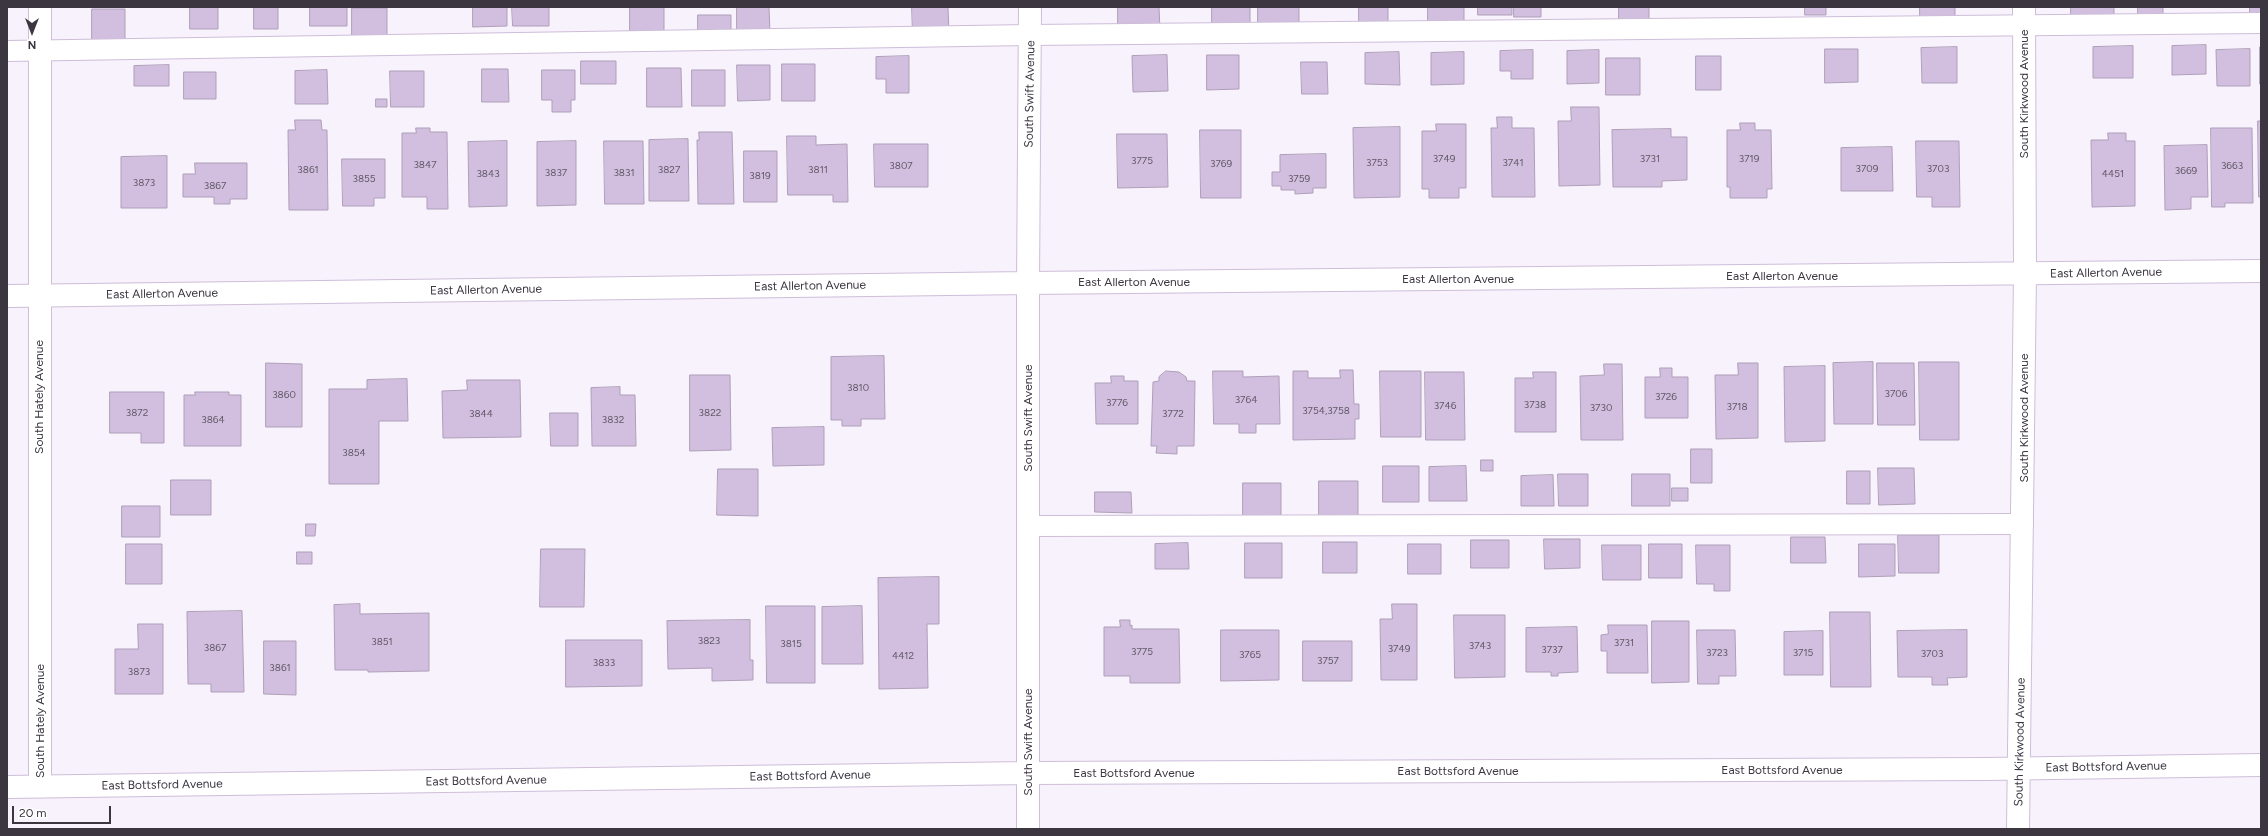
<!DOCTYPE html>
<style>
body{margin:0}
#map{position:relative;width:2268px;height:836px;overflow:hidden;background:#f8f2fd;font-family:Figtree,sans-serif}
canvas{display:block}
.frame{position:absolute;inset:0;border:8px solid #3c3640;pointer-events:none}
.north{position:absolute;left:12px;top:12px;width:40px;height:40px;-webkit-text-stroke:3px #fff;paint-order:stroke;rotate:180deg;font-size:11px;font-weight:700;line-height:16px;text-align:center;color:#3c3640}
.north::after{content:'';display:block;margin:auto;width:14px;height:18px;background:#3c3640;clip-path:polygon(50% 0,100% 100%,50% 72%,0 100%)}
.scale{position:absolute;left:12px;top:806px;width:99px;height:18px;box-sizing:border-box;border:2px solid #3c3640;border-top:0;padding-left:5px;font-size:12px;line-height:14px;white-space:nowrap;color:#3c3640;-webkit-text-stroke:3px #fff;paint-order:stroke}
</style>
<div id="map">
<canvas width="2268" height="836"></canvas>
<div class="frame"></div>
<div class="north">N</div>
<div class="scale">20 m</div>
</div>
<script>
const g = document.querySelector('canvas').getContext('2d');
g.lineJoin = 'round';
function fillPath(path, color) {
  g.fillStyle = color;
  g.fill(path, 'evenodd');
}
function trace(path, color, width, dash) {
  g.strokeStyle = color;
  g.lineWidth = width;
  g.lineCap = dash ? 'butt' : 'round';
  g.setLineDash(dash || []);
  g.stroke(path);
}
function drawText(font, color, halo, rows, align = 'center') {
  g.font = font + ' Figtree,sans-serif';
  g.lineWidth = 3;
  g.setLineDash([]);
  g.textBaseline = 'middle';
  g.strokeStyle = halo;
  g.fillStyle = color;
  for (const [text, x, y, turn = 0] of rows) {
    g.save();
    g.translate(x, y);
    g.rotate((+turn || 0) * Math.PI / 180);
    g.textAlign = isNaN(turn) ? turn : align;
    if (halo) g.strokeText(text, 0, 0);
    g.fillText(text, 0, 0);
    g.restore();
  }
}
const building = new Path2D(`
 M190,7h28v22h-28z
 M254,7h24v22h-24z
 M310,7h37v19h-37z
 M473,7h34v19l-34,1z
 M512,7h37v19h-36z
 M630,7h34v28h-34z
 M737,7h32l1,27h-33z
 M912,7h36l1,27 -36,1z
 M1118,7h41l1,23h-42z
 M1212,7h38v19h-38z
 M1258,7h41v20l-41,1z
 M1359,7h29v16l-29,1z
 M1428,7h36v14l-36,1z
 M1478,7h34v8h-34z
 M1514,7h27v10h-27z
 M1619,7h30v14h-30z
 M1805,7h21v8h-21z
 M1920,7h35v15l-35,1z
 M2071,7h43v14h-43z
 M2138,7h25v7l-25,1z
 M2250,7h11v9h-11z
 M352,8h35v29h-35z
 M92,9h33v31l-33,1z
 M698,15h33v18l-33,1z
 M2206,45v29l-34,1v-29z
 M2133,46v32h-40v-31z
 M1957,47v36h-35l-1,-35z
 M2260,47h1v37h-1z
 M1825,49h33v33l-33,1z
 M2250,49v37h-33l-1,-36z
 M1533,50v29h-22v-8h-11v-20z
 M1599,50v33l-32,1v-33z
 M1399,52l1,33 -35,-1v-31z
 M1464,52v32l-33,1v-32z
 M1167,55l1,36 -35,1 -1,-36z
 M1207,55h32v34l-32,1z
 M909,56v37h-23v-14h-10v-22z
 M1696,56h25v34h-25z
 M1606,58h34v37h-34z
 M581,61h35v23h-35z
 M1301,62h26l1,32h-26z
 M782,64h33v37h-33z
 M169,65v21h-35v-20z
 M737,65h33v35l-32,1z
 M647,68h34l1,39h-35z
 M482,69h26l1,33h-27z
 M327,70l1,34h-33v-33z
 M542,70h33v30h-4v12h-19v-12h-10z
 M692,70h33v36h-33z
 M390,71h34v36h-33z
 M184,72h32v27h-32z
 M376,99h11v8h-11z
 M1571,107h28l1,78 -41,1 -1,-65h13z
 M1497,117h15v11h22l1,69h-43l-1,-69h6z
 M295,120h26l1,10h5l1,80h-39l-1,-80h7z
 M2258,121h3v76h-2z
 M1740,123h15v7h16l1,59h-5v9h-37v-11h-3v-57h13z
 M1436,124h30v64h-7v10h-30v-9h-7v-58h14z
 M1400,127v70l-46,1 -1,-70z
 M416,128h14v4h17l1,77h-21v-12h-25v-64h14z
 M2211,128h41l1,75h-28v4h-13z
 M1671,129v8h16v43l-25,1v6h-49l-1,-57z
 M1200,130h41v68h-40z
 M699,132h33l2,72h-36l-1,-64h2z
 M2108,133h18v8h9v65l-43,1 -1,-67h17z
 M1117,134h50l1,53 -50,1z
 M787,136h29v9l31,-1 1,58h-15v-7h-45z
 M688,139l1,62h-40v-61z
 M507,141v65l-38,1 -1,-65z
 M576,141v64l-39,1v-64z
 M604,141h39l1,63h-39z
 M1916,141h43l1,66h-28v-10h-15z
 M874,144h54v43h-53z
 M2207,145l1,52h-17v12l-26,1 -1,-64z
 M1892,147l1,44h-52v-43z
 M744,151h33v51h-33z
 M1326,154v34h-13v5l-18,1v-4h-14v-4h-9v-14h8v-17z
 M167,156v52h-46v-51z
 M342,159h43v39h-11v8h-31z
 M195,163h52v36h-17v5h-16v-7h-31v-23h12z
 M884,356l1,63h-24v7h-19v-6h-11v-63z
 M1873,362v62h-39l-1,-61z
 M1919,362h40v78h-39z
 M266,363l36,1v63h-36z
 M1738,363h20v75l-42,1 -1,-64h23z
 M1877,363h37l1,62h-37z
 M1604,364h18l1,76h-42l-1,-64 24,-1z
 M1825,366v75l-40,1 -1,-75z
 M1660,368h12v9h16v41h-43v-41h15z
 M1340,370h13l1,34h5v15h-4v20l-62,1v-69h15v7h32z
 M1166,371l13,1 7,5 1,4h8l-1,65h-17v8l-21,-1 1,-7h-6l2,-64 6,-1v-4z
 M1213,371h30v6l36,-1 1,48h-24v9h-17v-9h-25z
 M1380,371h41v66h-40z
 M1425,372h39l1,68h-39z
 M1533,372h23v60h-41v-54h18z
 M690,375h40l1,75 -41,1z
 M1111,376h13v5h14v43h-42l-1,-41h16z
 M407,379l1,42h-29v63h-50v-95h38v-9z
 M467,380h53l1,57 -78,1 -1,-47 25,-1z
 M620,387v8h15l1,51h-44l-1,-58z
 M110,392h54v51h-23v-10h-31z
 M195,392h34v3h12v51h-57v-51h11z
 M550,413h28v33h-27z
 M824,427v38l-51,1 -1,-38z
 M1691,449h21v34h-21z
 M1481,460h12v11h-12z
 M1383,466h36v36h-36z
 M1466,466l1,35h-38v-34z
 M1878,468h36l1,36 -36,1z
 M718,469h40v47l-41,-1z
 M1847,471h23v33h-23z
 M1558,474h30v32h-29z
 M1632,474h38v32h-38z
 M1553,475l1,31h-33v-30z
 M171,480h40v35h-40z
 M1319,481h39v35h-39z
 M1243,483h38v33h-38z
 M1672,488h16v13h-16z
 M1095,492h36l1,21 -37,-1z
 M122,506h38v31h-38z
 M306,524h10l-1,12h-9z
 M1898,535h41v38h-40z
 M1791,537h34l1,26h-35z
 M1544,539h36v29l-35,1z
 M1471,540h38v28h-38z
 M1323,542h34v31h-34z
 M1188,543l1,26h-34v-25z
 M1245,543h37v35h-37z
 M126,544h36v40h-36z
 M1408,544h33v30h-33z
 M1649,544h33v34h-33z
 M1859,544h36v32l-36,1z
 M1602,545h39v35h-38z
 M1696,545h34v46h-16v-7h-17z
 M541,549h44l-1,58h-44z
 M297,552h15v12h-15z
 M939,577v47h-12l1,64 -49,1 -1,-111z
 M360,604v10l69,-1v58l-61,1v-2h-33l-1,-65z
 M1392,604h25v76h-36l-1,-61h12z
 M766,606h49v77h-48z
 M862,606l1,58h-41v-57z
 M242,611l2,81h-33v-8h-23l-1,-72z
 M1830,612h40l1,75h-40z
 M1454,615h51v62l-50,1z
 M750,620v40h3v20l-41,1v-13l-44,1 -1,-48z
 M1120,620h10v6l2,-1v4h47l1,54h-50v-7h-26v-49h16z
 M1652,621h37v61l-37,1z
 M138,624h25v70h-48v-45h23z
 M1608,625h39l1,48h-41v-22h-6v-16l7,-1z
 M1577,627l1,45 -20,1v3h-7v-4h-25v-44z
 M1221,630h58v50l-58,1z
 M1697,630h38l1,46h-17v8h-21z
 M1967,630v47l-20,1 1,7h-16v-8h-34l-1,-46z
 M1823,631v44h-39v-43z
 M566,640h76v46l-76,1z
 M264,641h32v54l-32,-1z
 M1303,641h49v40h-49z`);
const lane = new Path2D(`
 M7,51l1023,-16 1231,-12
 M1028,526l995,-2`);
const street = new Path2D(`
 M40,7v780
 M7,296l1021,-13 1233,-12
 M7,787l1021,-14 958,-4 275,-4
 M1028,829v-546l2,-276
 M2018,829l7,-555 -1,-267`);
const numberNames = [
 ["3749",1444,159],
 ["3731",1650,159],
 ["3719",1749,159],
 ["3775",1142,161],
 ["3753",1377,163],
 ["3741",1513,163],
 ["3769",1221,164],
 ["3847",425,165],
 ["3807",901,166],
 ["3663",2232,166],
 ["3709",1867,169],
 ["3703",1938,169],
 ["3861",308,170],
 ["3827",669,170],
 ["3811",818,170],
 ["3669",2186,171],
 ["3837",556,173],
 ["3831",624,173],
 ["3843",488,174],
 ["4451",2113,174],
 ["3819",760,176],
 ["3855",364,179],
 ["3759",1299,179],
 ["3873",144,183],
 ["3867",215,186],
 ["3810",858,388],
 ["3706",1896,394],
 ["3860",284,395],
 ["3726",1666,397],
 ["3764",1246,400],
 ["3776",1117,403],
 ["3738",1535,405],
 ["3746",1445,406],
 ["3718",1737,407],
 ["3730",1601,408],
 ["3754,3758",1326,411],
 ["3872",137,413],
 ["3822",710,413],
 ["3844",481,414],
 ["3772",1173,414],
 ["3864",213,420],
 ["3832",613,420],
 ["3854",354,453],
 ["3823",709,641],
 ["3851",382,642],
 ["3731",1624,643],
 ["3815",791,644],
 ["3743",1480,646],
 ["3867",215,648],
 ["3749",1399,649],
 ["3737",1552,650],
 ["3775",1142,652],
 ["3723",1717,653],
 ["3715",1803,653],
 ["3703",1932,654],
 ["3765",1250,655],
 ["4412",903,656],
 ["3757",1328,661],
 ["3833",604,663],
 ["3861",280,668],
 ["3873",139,672]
];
const streetNames = [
 ["South Swift Avenue",1030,94,-89],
 ["South Kirkwood Avenue",2024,94,-90],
 ["East Allerton Avenue",2106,273,-1],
 ["East Allerton Avenue",1782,276],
 ["East Allerton Avenue",1458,279],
 ["East Allerton Avenue",1134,282],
 ["East Allerton Avenue",810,286,-1],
 ["East Allerton Avenue",486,290,-1],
 ["East Allerton Avenue",162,294,-1],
 ["South Hately Avenue",39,397,-90],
 ["South Swift Avenue",1028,418,-90],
 ["South Kirkwood Avenue",2024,418,-90],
 ["South Hately Avenue",40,721,-90],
 ["South Swift Avenue",1028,742,-90],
 ["South Kirkwood Avenue",2020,742,-89],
 ["East Bottsford Avenue",2106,767,-1],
 ["East Bottsford Avenue",1782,770],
 ["East Bottsford Avenue",1458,771],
 ["East Bottsford Avenue",1134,773],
 ["East Bottsford Avenue",810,776,-1],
 ["East Bottsford Avenue",486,781,-1],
 ["East Bottsford Avenue",162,785,-1]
];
fillPath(building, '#d2bfdf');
trace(building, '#ae9fb8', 1);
trace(lane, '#cebed8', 22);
trace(street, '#cebed8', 24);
trace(lane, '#fff', 20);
trace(street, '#fff', 22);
drawText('10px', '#625868', null, numberNames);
drawText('12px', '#3c3640', '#fff', streetNames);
</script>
